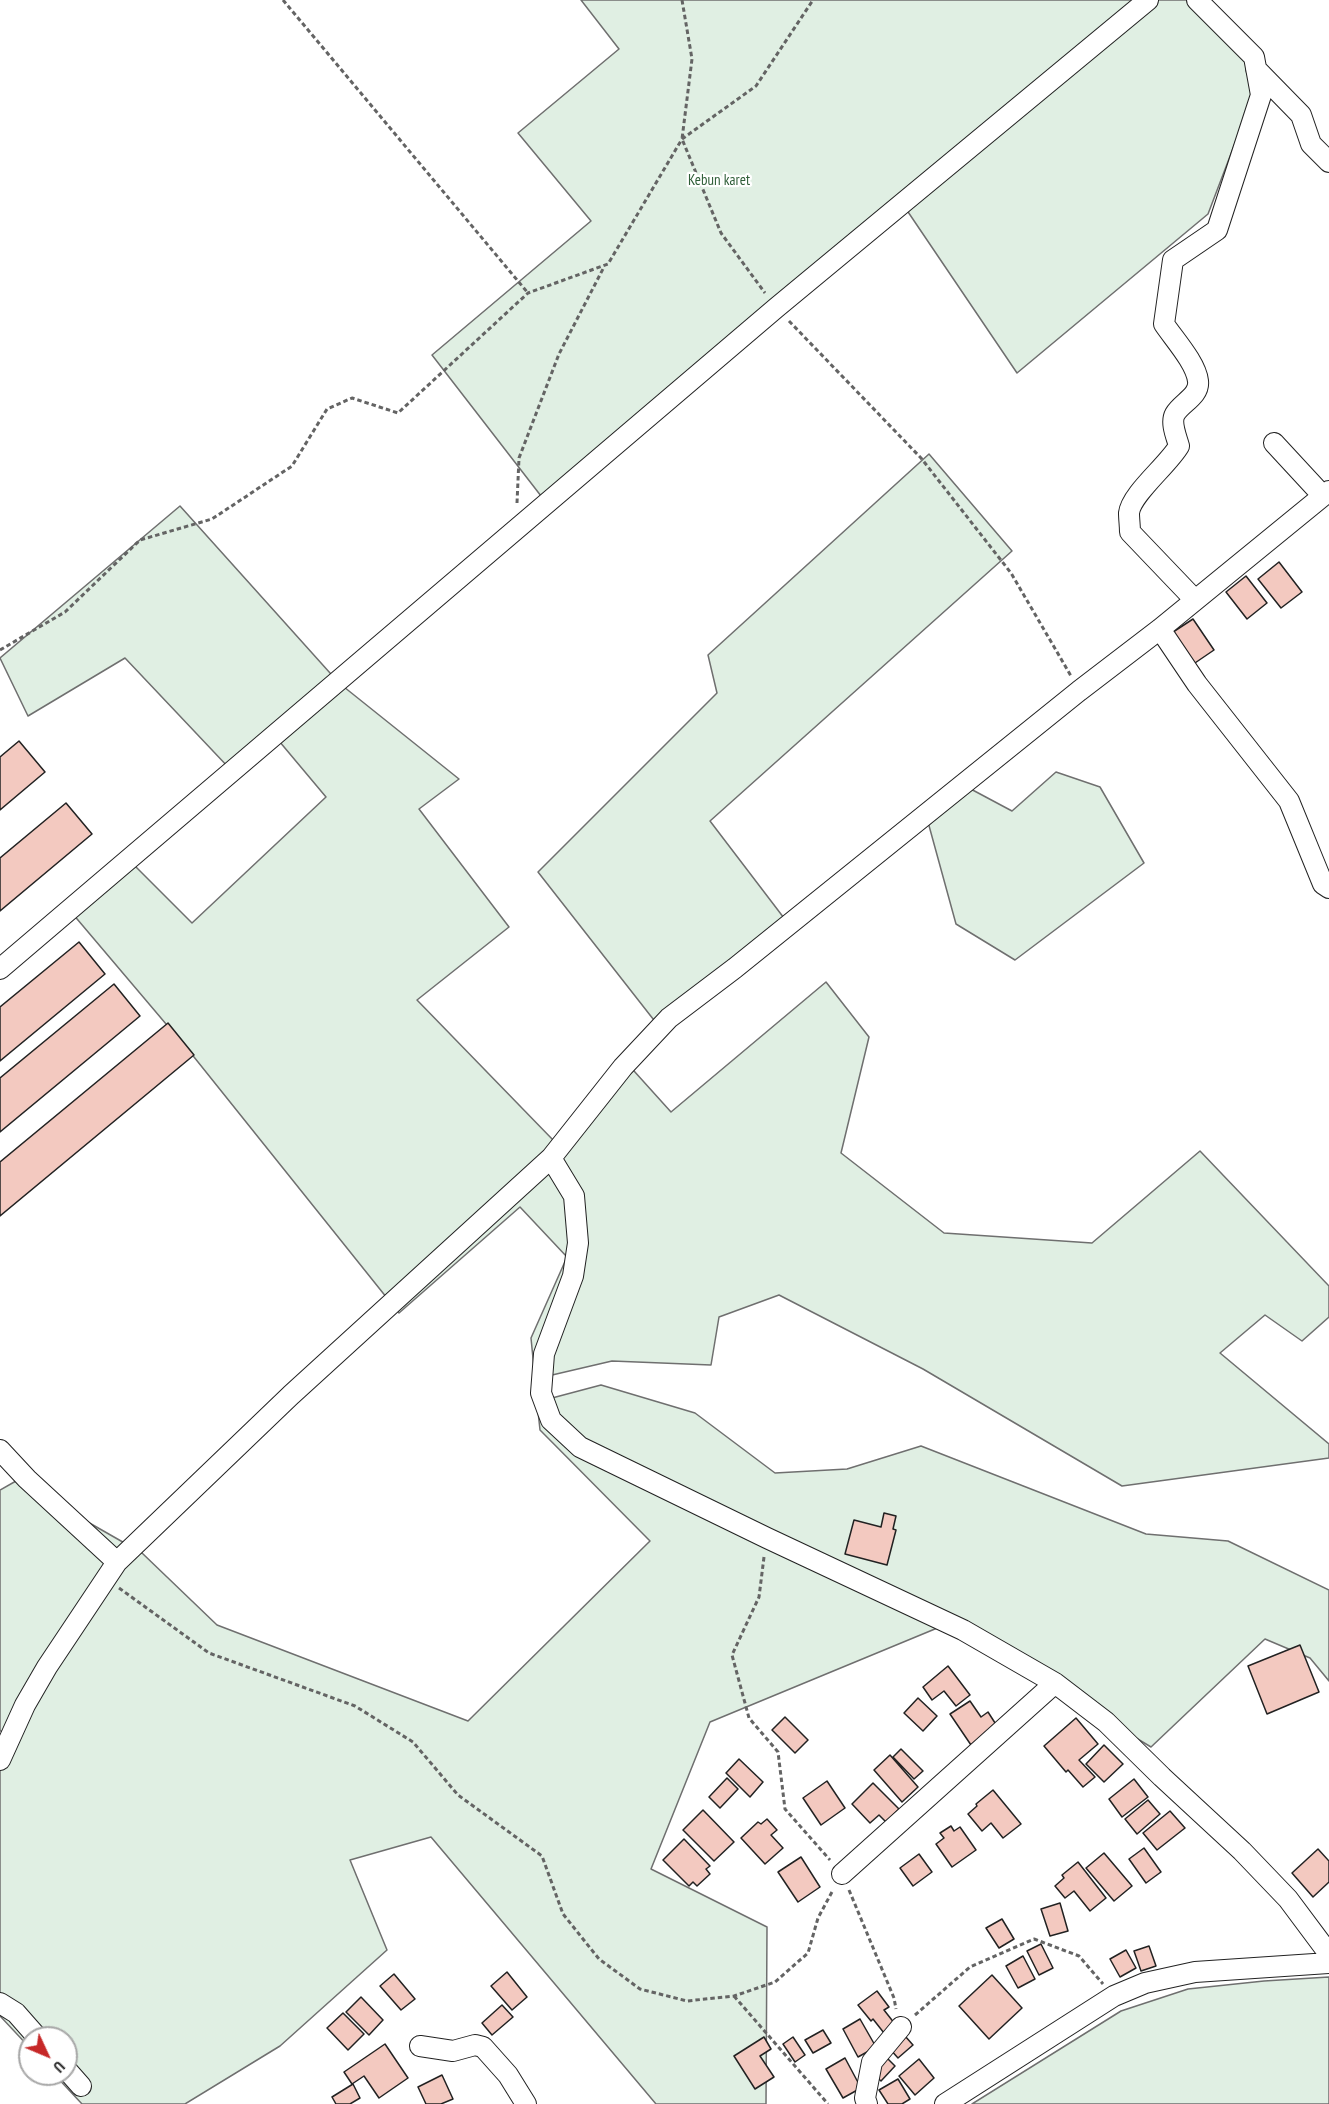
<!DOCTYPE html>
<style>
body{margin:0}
#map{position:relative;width:1329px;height:2104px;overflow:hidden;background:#fff;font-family:"PT Sans Narrow",sans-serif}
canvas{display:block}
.north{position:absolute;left:18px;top:2026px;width:60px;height:60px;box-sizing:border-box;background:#fff;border:2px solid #a7a7a7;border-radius:50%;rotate:134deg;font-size:16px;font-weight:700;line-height:24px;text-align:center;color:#222}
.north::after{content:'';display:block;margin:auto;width:21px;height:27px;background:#c62828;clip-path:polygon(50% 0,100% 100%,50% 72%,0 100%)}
</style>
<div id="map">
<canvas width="1329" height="2104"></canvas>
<div class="north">U</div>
</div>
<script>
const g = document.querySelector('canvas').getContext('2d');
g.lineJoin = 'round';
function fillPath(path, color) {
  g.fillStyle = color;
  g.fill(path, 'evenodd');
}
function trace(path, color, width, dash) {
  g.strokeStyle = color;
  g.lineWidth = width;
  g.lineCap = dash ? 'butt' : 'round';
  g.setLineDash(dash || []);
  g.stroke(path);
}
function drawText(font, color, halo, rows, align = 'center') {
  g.font = font + ' "PT Sans Narrow",sans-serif';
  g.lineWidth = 4.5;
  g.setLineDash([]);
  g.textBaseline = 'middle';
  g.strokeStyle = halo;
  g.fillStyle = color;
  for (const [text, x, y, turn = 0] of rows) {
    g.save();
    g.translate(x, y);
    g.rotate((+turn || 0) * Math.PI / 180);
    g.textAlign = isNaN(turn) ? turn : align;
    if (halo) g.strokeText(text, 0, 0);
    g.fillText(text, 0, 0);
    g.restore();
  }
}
const green = new Path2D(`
 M581,0h624l56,75 -53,139 -191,159 -115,-170 -354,302 -116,-150 159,-134 -73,-88 101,-84z
 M929,454l83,97 -302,270 77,101 -130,102 -119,-152 179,-179 -9,-38z
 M180,506l159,177 120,96 -40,30 90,118 -92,73 137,141 71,-80 46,51 155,-130 43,55 -28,116 103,80 148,10 108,-92 129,135v31l-27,24 -37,-26 -45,38 109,91v14l-207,28 -199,-117 -144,-74 -60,22 -8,48 -99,-4 -77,18 -4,-41 36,-81 -47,-50 -121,106 -205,-256 -122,-144 60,-50 60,60 134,-126 -52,-62 -44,34 -105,-111 -97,58 -28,-58z
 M1056,772l44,15 44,76 -129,97 -59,-36 -28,-102 39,-35 45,24z
 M601,1385l94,28 80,60 72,-4 74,-23 225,88 82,7 101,49v91l-19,-23 -45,-19 -114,108 -204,-123 -237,98 -59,147 116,58 -1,177h-110l-225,-267 -81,23 37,90 -107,96 -95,58h-103l-28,-30h12v-36h-36v10l-30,-32v-265l7,-13 -7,-8v-240l16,-9 126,72 75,72 251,96 182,-180 -110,-111 -3,-28z
 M1329,1977v127h-357l149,-93 67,-22 76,-8z`);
const building = new Path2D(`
 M1279,562l23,30 -21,16 -23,-29z
 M1246,576l21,27 -20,16 -21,-27z
 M1193,619l21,31 -22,15 -22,-31z
 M19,741l26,31 -45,38v-53z
 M66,803l26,31 -92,77v-53z
 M79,942l26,32 -105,87v-54z
 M114,984l26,32 -140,116v-54z
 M168,1023l26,32 -194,161v-54z
 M884,1513l12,3 -3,13 3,1 -9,35 -42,-11 9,-34 27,7z
 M1300,1645l19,47 -52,22 -19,-48z
 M948,1666l22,29 -14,11 -12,-15 -12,9 -9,-13z
 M918,1698l19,18 -14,15 -19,-18z
 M970,1701l11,16 7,-5 9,14 -26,19 -21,-31z
 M785,1717l23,23 -13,13 -23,-23z
 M1076,1718l22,26 -19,16 16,17 -12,10 -15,-17 -2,2 -22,-26z
 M1104,1745l19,19 -19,18 -18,-18z
 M901,1749l22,22 -9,8 -21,-22z
 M890,1755l28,32 -16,15 -28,-32z
 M739,1759l24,23 -13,15 -24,-24z
 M727,1778l11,11 -18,19 -11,-11z
 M1134,1779l14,18 -26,20 -13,-18z
 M827,1781l18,27 -24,17 -18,-27z
 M873,1783l26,26 -13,13 -7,-7 -9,8 -18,-19z
 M993,1790l28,34 -18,14 -12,-15 -9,8 -14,-17 9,-8 -1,-2z
 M1148,1800l12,14 -23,20 -12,-15z
 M703,1810l31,32 -20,19 -31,-31z
 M1170,1811l15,17 -28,22 -14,-17z
 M767,1819l10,11 -6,5 12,13 -18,16 -24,-26 17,-16 3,2z
 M951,1826l3,5 6,-4 16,23 -24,17 -16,-23 8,-6 -4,-5z
 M684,1839l26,27 -4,3 4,5 -13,12 -4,-4 -4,4 -26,-26z
 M1144,1848l17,24 -15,11 -17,-24z
 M1318,1849l11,12v21l-16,15 -21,-24z
 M1104,1853l28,33 -18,15 -28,-33z
 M919,1854l13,18 -19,14 -13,-18z
 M801,1857l19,30 -22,15 -20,-30z
 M1078,1862l28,36 -16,13 -16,-20 -9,7 -10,-12 9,-8 -2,-3z
 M1060,1903l8,28 -18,5 -9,-27z
 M1002,1919l12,20 -15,9 -13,-20z
 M1041,1944l12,24 -14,7 -12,-24z
 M1149,1946l7,20 -15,5 -7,-20z
 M1126,1950l10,18 -16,9 -10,-18z
 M1023,1956l12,23 -17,9 -12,-22z
 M507,1972l20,25 -15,13 -21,-24z
 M394,1974l21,25 -14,11 -21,-24z
 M992,1975l30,33 -33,31 -30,-33z
 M877,1991l12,16 -5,3 11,14 -11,9 -11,-14 -2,2 -13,-16z
 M361,1997l22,23 -14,15 -23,-23z
 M502,2005l11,12 -21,18 -10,-12z
 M343,2013l21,21 -16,16 -21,-22z
 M860,2019l16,28 -18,10 -15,-28z
 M823,2030l8,13 -18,10 -8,-13z
 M905,2036l8,9 -15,13 -8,-9z
 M764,2037l7,12 -11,7 14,21 -19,12 -21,-33z
 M793,2037l12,18 -10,7 -12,-18z
 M385,2044l23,34 -29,20 -15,-22 -12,8 -8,-12z
 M845,2058l16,30 -18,10 -17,-29z
 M887,2058l8,8 -14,15 -9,-8z
 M919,2059l15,19 -19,17 -16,-19z
 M442,2075l11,24 -12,5h-15l-8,-17z
 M898,2079l12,20 -8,5h-14l-9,-14z
 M353,2084l7,14 -10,6h-14l-4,-7z`);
const path = new Path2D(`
 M283,0l245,293
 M682,0l10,59 -10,80 39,94 44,60
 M789,321l132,137 90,115 60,103
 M517,503l2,-45 40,-104 45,-87
 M0,650l65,-38 75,-72 72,-21 80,-53 35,-57 25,-11 46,15 130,-120 80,-29 74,-125 74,-53 57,-86
 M764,1557l-5,40 -27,58 17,63 29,34 7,57 45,51
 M119,1588l90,65 146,53 58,36 45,53 84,61 21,58 36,45 41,30 47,12 47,-5 41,-14 33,-29 10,-35 15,-28
 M849,1890l45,108 2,11
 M734,1996l94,108
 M915,2015l55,-48 64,-28 45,17 24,28`);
const minor = new Path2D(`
 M1256,69l45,46 10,29 18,18
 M1274,443l49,53
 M1195,600l-65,-68c0,-6 -1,-13 -1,-19 2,-19 39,-48 50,-67 -2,-8 -9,-23 -4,-32 6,-11 25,-18 23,-33 -2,-18 -24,-42 -34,-57l9,-64 44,-30 44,-135 -7,-38 -57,-57
 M1160,629l37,55 92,117 34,83 6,4
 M0,969l776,-661 372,-308
 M551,1158l23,38 4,47 -5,33 -29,78 -3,39 10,27 29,27 187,91 196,92 92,53 51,39 56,55 80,74 46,48 41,55
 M0,1450l27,29 90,83
 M0,1760l25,-55 22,-38 70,-105 174,-167 260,-237 72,-91 46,-49 66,-50 344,-277 81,-62 169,-138
 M842,1874l213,-191
 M0,2003l16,10 22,25
 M420,2046l33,5 22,-6 8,2 25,28 18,29
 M66,2069l15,17
 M867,2104l-2,-6 7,-36 29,-35
 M945,2104l169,-108 31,-13 50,-11 134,-9`);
const parkNames = [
 ["Kebun karet",719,181]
];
fillPath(green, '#e0efe3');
trace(green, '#6f6f6f', 1.5);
fillPath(building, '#f3c9c0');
trace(building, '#222', 1.5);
trace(minor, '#222', 22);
trace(path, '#646464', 3, [4.5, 3]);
trace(minor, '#fff', 20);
drawText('15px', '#2f5e38', '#fff', parkNames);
</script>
